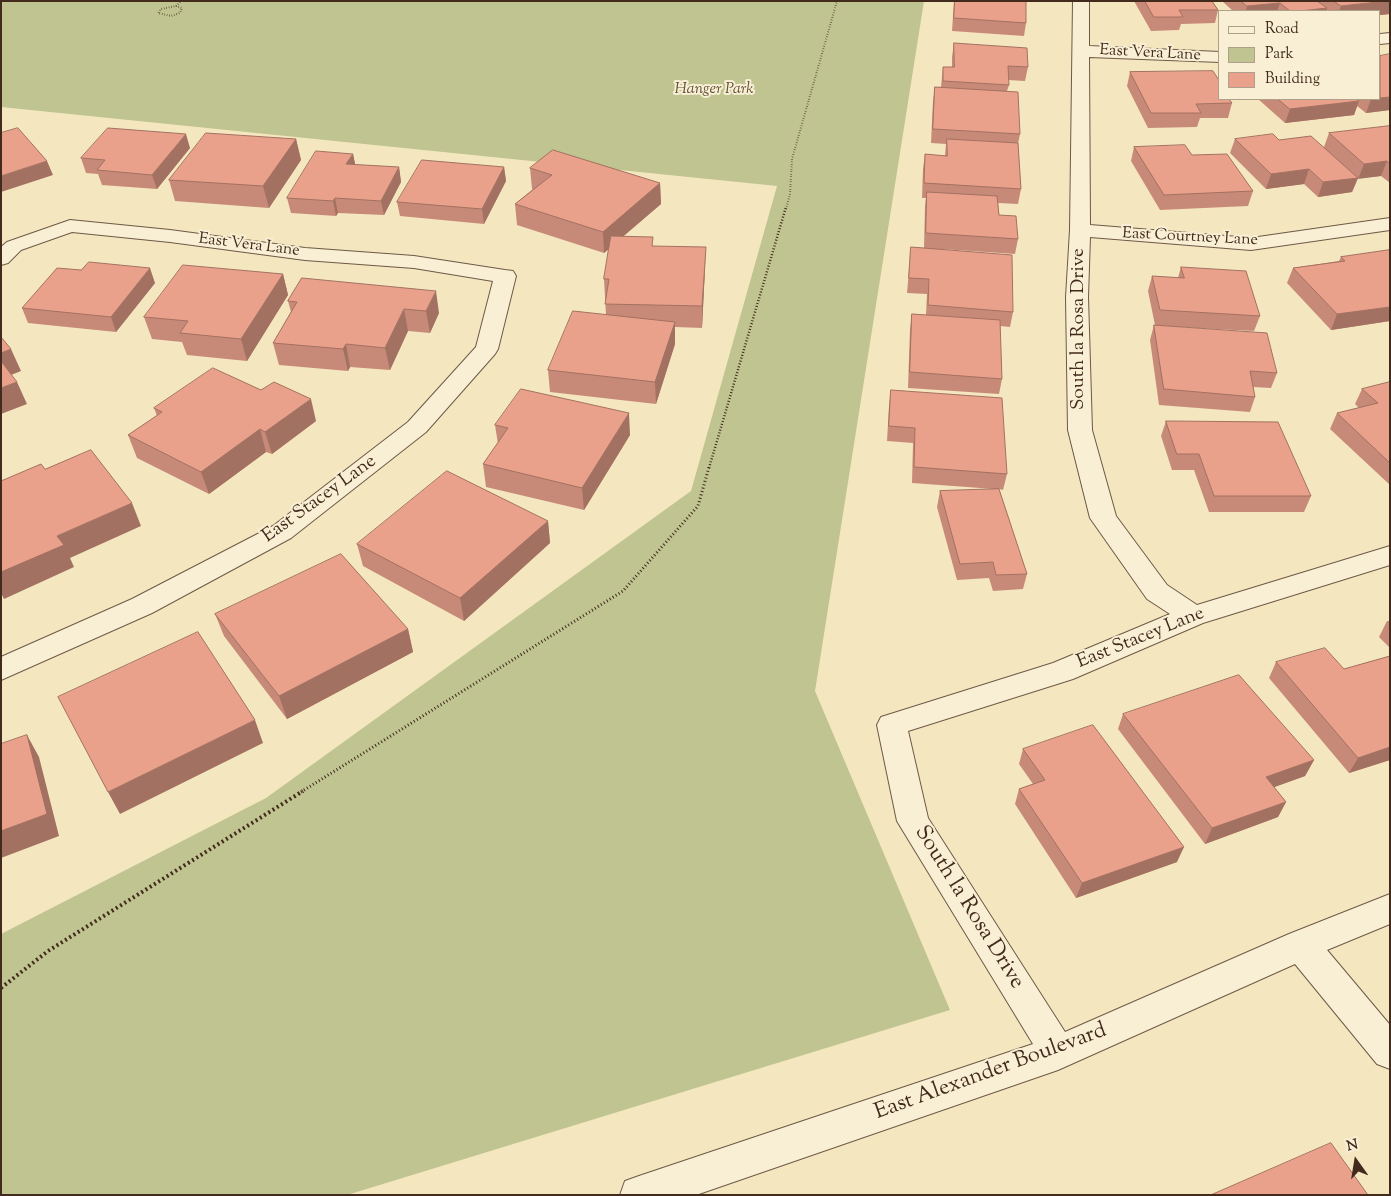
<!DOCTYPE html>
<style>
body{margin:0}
#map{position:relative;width:1391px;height:1196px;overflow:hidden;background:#f4e7bf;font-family:"Sorts Mill Goudy",serif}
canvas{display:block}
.frame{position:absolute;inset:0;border:2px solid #422a1d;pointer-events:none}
.legend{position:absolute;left:1218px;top:10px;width:162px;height:90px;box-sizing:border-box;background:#f8efd5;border:1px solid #afa08b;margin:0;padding:6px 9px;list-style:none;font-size:15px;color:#422a1d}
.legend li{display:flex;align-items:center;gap:10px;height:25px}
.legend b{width:25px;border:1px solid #afa08b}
.north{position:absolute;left:1331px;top:1136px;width:50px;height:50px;-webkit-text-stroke:4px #f8efd5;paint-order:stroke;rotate:347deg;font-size:14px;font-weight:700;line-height:20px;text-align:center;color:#422a1d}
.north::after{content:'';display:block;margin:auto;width:18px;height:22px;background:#422a1d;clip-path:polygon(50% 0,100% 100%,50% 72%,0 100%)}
</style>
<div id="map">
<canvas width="1391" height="1196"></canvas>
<div class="frame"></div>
<ul class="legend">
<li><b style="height:6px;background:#f8efd5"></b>Road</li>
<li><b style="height:14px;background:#bfc490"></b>Park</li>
<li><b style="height:14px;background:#e9a18b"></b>Building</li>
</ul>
<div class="north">N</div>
</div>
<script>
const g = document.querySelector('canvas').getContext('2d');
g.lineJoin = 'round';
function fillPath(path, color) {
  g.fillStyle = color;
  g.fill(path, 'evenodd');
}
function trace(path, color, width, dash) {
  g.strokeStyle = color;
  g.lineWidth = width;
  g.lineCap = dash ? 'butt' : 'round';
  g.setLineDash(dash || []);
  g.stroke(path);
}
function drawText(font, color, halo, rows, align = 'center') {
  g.font = font + ' "Sorts Mill Goudy",serif';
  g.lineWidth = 4;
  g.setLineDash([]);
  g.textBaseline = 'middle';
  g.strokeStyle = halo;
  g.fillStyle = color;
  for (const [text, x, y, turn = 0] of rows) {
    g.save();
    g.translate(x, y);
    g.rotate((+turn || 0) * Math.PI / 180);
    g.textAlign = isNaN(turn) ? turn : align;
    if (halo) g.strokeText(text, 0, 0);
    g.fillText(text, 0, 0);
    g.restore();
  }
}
const green = new Path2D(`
 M1,1h923l-109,690 135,319 -603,185h-346v-261l265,-136 425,-307 86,-305 -776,-79z`);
const pathFar3 = new Path2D(`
 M176,6l6,2 -2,5 -9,3 -13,-3 3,-4z
 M176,6l5,-5
 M786,209l4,-15 2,-35 45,-158`);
const pathFar2 = new Path2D(`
 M709,468l77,-261`);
const pathFar1 = new Path2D(`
 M301,792l322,-201 75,-85 11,-39`);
const path = new Path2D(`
 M1,988l47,-37 255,-160`);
const street = new Path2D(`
 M1073,1h16v45l131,6v10l-131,-5 1,168 161,13 139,-20v12l-139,20 -161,-13 -2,60 4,133 24,86 51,69 30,20 193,-59v19l-187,58 -130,56 -165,52 20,87 137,214 224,-98 101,-40v30l-63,26 63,75v44l-13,-5 -82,-100 -237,106 -362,125h-76l5,-14 14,-5 394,-132 -136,-223 -20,-96 4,-8 172,-54 117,-49 -23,-15 -57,-81 -22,-88 -2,-133 4,-67z
 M1390,33v10l-10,1v-10z
 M70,220l100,10 135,18 109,8 91,14 8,1 3,5 -18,73 -3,5 -69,78 -135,106 -139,75 -151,67v-23l131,-58 141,-73 135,-104 68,-75 17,-66 -79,-13 -109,-8 -135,-18 -98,-10 -51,18 -13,13 -7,2v-18l6,-5z`);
const wall = new Path2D(`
 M954,1h72v22l-2,13 -72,-5z
 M1134,1h78l6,9 -3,13 -34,1 -2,6 -28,1z
 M1222,1h168v13l-10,1v-4h-147z
 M954,43l74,24 -3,14 -17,-1 1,5 -2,6 13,43 -2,10 3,45 -3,15 -20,-1 1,12 19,24 -3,15 -73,-5 71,63 -3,15 -10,-1 2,53 -3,15 -91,-6 2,-59 2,-15 14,1 1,-21 -20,-1 4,-46 13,1 1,-42 1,-8h-4l1,-29 2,-15 20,2 1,-12 -15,-1 2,-42 2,-14h6l2,-20h9v-10z
 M1390,54v56l-24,3 -9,-7 -3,9 -69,8 -27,-24h122z
 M1130,72l102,31 -4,15h-28l-3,9 -49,1 -21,-42z
 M1390,126v57l-9,-7 -23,2 -6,14 -34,5 -14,-13 -38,5 -36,-36 5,-14 44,1 45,7 5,-14z
 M296,139l5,21 -32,48 -94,-7 -6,-21z
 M1134,147l58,8 61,36 -5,15 -88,4 -29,-49z
 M190,148l-33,41 -55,-4 -4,-11 -12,-1 -5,-15z
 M353,154l2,11 44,2 2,15 -17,33 -46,-2 -2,3 -45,-3 -4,-15z
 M504,167l2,14 -22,43 -84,-8 -3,-14z
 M530,168l130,15 1,21 -38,32 31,10 51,22 -3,60 -27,-1v17l-19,60 -106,-12 -2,-22 58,-55 -2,-36 5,-30 -5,4 -87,-28 -2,-21 18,-15h-1z
 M1390,250v71l-59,9 -44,-47 6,-15 46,-7 2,-4z
 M1181,267l79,49 -6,15 -75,-4 98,46 -6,15 -18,-1 2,10 -5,15 -91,-7 -9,-65 4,-15h1l-7,-34 4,-15 26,2z
 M81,270l74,13 -39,49 -88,-9 -6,-15z
 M283,274l5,21 -41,66 -60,-6 -5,-13 -30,-3 -8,-22z
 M302,278l137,35 -9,20 -22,-2 -18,39 -40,-3 -2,4 -69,-6 -6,-22 18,-31 -3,-11z
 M1390,382v103l-60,-56 7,-16 22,-5 -4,-4 7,-15z
 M891,390l116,84 -4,16 -4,-1 28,85 -4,15 -30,2 -4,-13 -32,2 -20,-73 3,-16 54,-2 -82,-6 1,-40 -26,-2 2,-35z
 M154,408l162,13 -44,33 -6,-2 -57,42 -72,-36 -9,-23 29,-19z
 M1166,421l145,75 -7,16h-95l-15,-42h-22l-11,-34z
 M495,425l135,10 -46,75 -98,-23 -3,-23 15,-20z
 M548,521l2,22 -86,78 -101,-55 -6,-22z
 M215,614l193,15 5,23 -126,67 -63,-83z
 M1387,621h3v27l-11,-11z
 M1390,656v104l-41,13 -80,-95 7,-16 68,7z
 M1123,714l191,46 -9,16 -31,11 12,15 -8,15 -73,27 -87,-115z
 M1023,749l154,113 -101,36 -61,-94 4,-15 14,-5 -14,-20z`);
const shadedWall = new Path2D(`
 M1390,1v13l-10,1v-4h-41l2,-5z
 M1280,3l-3,8h-31l1,-5z
 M1327,8l-1,3h-26z
 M1390,97v13l-24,3 5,-14h9v-1z
 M1359,101l-5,14 -69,8 5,-14z
 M186,134l4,14 -33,41 -5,-14z
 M296,139l5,21 -32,48 -6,-22z
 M353,154l3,14 -10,-4z
 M47,161l6,14 -52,17v-16z
 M1387,161l-6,15 -23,3 6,-15z
 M399,167l2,15 -17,33 -3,-14z
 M504,167l2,14 -22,43 -2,-15z
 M1309,169l-5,15 -38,5 5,-15z
 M1358,178l-6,14 -34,5 5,-15z
 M660,183l1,21 -57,49 -1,-21z
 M335,198l3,15 -2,3 -3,-15z
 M706,247l-1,21 -3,60v-22z
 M150,268l5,15 -39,49 -5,-15z
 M283,274l5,21 -41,66 -6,-22z
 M436,291l3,22 -9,20 -4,-22z
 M1390,307v14l-59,9 6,-16z
 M404,309l4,22 -18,39 -5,-22z
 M675,322v22l-19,60 -1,-22z
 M346,344l4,23 -2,4 -5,-22z
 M11,349l10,22 -15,6 -5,-10v-14z
 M17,382l10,22 -26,10v-26z
 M311,399l5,22 -44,33 -7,-22z
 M629,413l1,22 -46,75 -2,-22z
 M260,429l6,23 -57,42 -8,-22z
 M132,503l9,23 -71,32 4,9 -70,32 -3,-6v-21l56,-36z
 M548,521l2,22 -86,78 -4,-23z
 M408,629l5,23 -126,67 -8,-23z
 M255,720l8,23 -143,71 -12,-22z
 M27,735l12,22 20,79 -58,22v-27z
 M1390,747v13l-41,13 9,-15z
 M1314,760l-9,16 -47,17 8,-16z
 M1286,802l-8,15 -73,27 7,-16z
 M1184,847l-7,15 -101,36 6,-15z`);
const building = new Path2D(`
 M955,1h71v22l-72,-5z
 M1145,1h67l6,9h-39l4,7h-29z
 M1241,1h76l10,7 -27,3h-10l-10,-8 -33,3z
 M1334,1h53l-46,5z
 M954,43l73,5 1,19 -20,-1 1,19 -66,-4v-14h11z
 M1390,54v43l-10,1v-42z
 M1213,71l7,11v17h9l3,4 -36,1 5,9h-50l-21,-41z
 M935,87l83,5 2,42 -87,-5z
 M1278,99h78l3,2 -69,8z
 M1390,126v38l-3,-3 -23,3 -35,-31z
 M18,128l29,33 -46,15v-43z
 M108,128l78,6 -34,41 -55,-5 8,-10 -24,-2z
 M206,133l90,6 -33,47 -94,-6z
 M1273,134l6,6 32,-4 47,42 -35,4 -14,-13 -38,5 -36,-35z
 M947,139l71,4 3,46 -97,-6 1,-29 22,2z
 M1185,145l7,10 35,-1 26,37 -89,4 -30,-48z
 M553,150l107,33 -57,49 -88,-28 37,-29 -22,-7z
 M316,151l37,3 -7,10 53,3 -18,34 -46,-3 -2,3 -46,-3z
 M422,160l82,7 -22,42 -85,-7z
 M927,192l70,4 2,19 17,1 2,23 -92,-6z
 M611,236l42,1 -1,9 54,1 -4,59 -97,-2 4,-25h-5z
 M911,247l101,8 1,57 -85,-7 1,-26 -20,-1z
 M1390,250v57l-53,7 -44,-46 52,-7 -4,-4z
 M89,262l61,6 -39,49 -89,-9 35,-40 24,2z
 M183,265l100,9 -42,65 -61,-6 8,-12 -44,-4z
 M1181,267l65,4 14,45 -100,-6 -8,-34 32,2z
 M302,278l134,13 -10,20 -22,-2 -19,39 -39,-4 -3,5 -70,-6 24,-41 -9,-1z
 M573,311l102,11 -20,60 -107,-12z
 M912,314l88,6 2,59 -92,-7z
 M1154,325l113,8 10,40 -27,-2 5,26 -91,-8z
 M1,337l10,12 -10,4z
 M1,361l16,21 -16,6z
 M213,368l48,22 13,-8 37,17 -46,33 -5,-3 -59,43 -73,-37 34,-23 -8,-4z
 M1390,382v81l-53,-50 41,-10 -16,-14z
 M521,389l108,24 -47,75 -99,-24 25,-36 -13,-3z
 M891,390l111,8 5,76 -93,-7 1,-39 -26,-2z
 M1166,421l112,1 33,74h-97l-15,-42h-22z
 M91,450l41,53 -75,33 7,9 -63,27v-91l40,-17 4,5z
 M447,471l101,50 -88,77 -103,-54z
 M999,489l28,85 -31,1 -3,-13 -33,2 -20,-73z
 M341,554l67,75 -129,67 -64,-82z
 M198,632l57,88 -147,72 -50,-95z
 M1325,648l19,21 46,-13v91l-32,11 -82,-96z
 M1239,675l75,85 -48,17 20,25 -74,26 -89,-114z
 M1093,725l91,122 -102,36 -63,-94 26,-9 -22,-31z
 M27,735l20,79 -46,17v-87z
 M1331,1143l37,52h-157z`);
const farStreetnames = [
 ["East Vera Lane",1150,54,3],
 ["East Courtney Lane",1190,238,3],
 ["East Vera Lane",249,246,7]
];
const farParknames = [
 ["Hanger Park",714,90]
];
const streetNames = [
 ["South la Rosa Drive",1080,329,-90],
 ["East Stacey Lane",320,500,-36],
 ["East Stacey Lane",1141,639,-22]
];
const nearStreetnames = [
 ["South la Rosa Drive",968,908,58],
 ["East Alexander Boulevard",991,1073,-20]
];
fillPath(green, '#bfc490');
trace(street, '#6e5946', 2);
trace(pathFar3, '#422a1d', 2, [0.5, 2]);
trace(pathFar2, '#422a1d', 2.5, [1, 2]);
trace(pathFar1, '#422a1d', 3, [1, 2.5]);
trace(path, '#422a1d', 4, [2, 3]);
fillPath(street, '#f8efd5');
fillPath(wall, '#c88a78');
fillPath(shadedWall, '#a37161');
fillPath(building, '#e9a18b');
trace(building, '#a37161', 1);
drawText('16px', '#422a1d', '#f8efd5', farStreetnames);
drawText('italic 16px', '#61503a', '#f8efd5', farParknames);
drawText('19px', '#422a1d', '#f8efd5', streetNames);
drawText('22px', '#422a1d', '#f8efd5', nearStreetnames);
</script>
